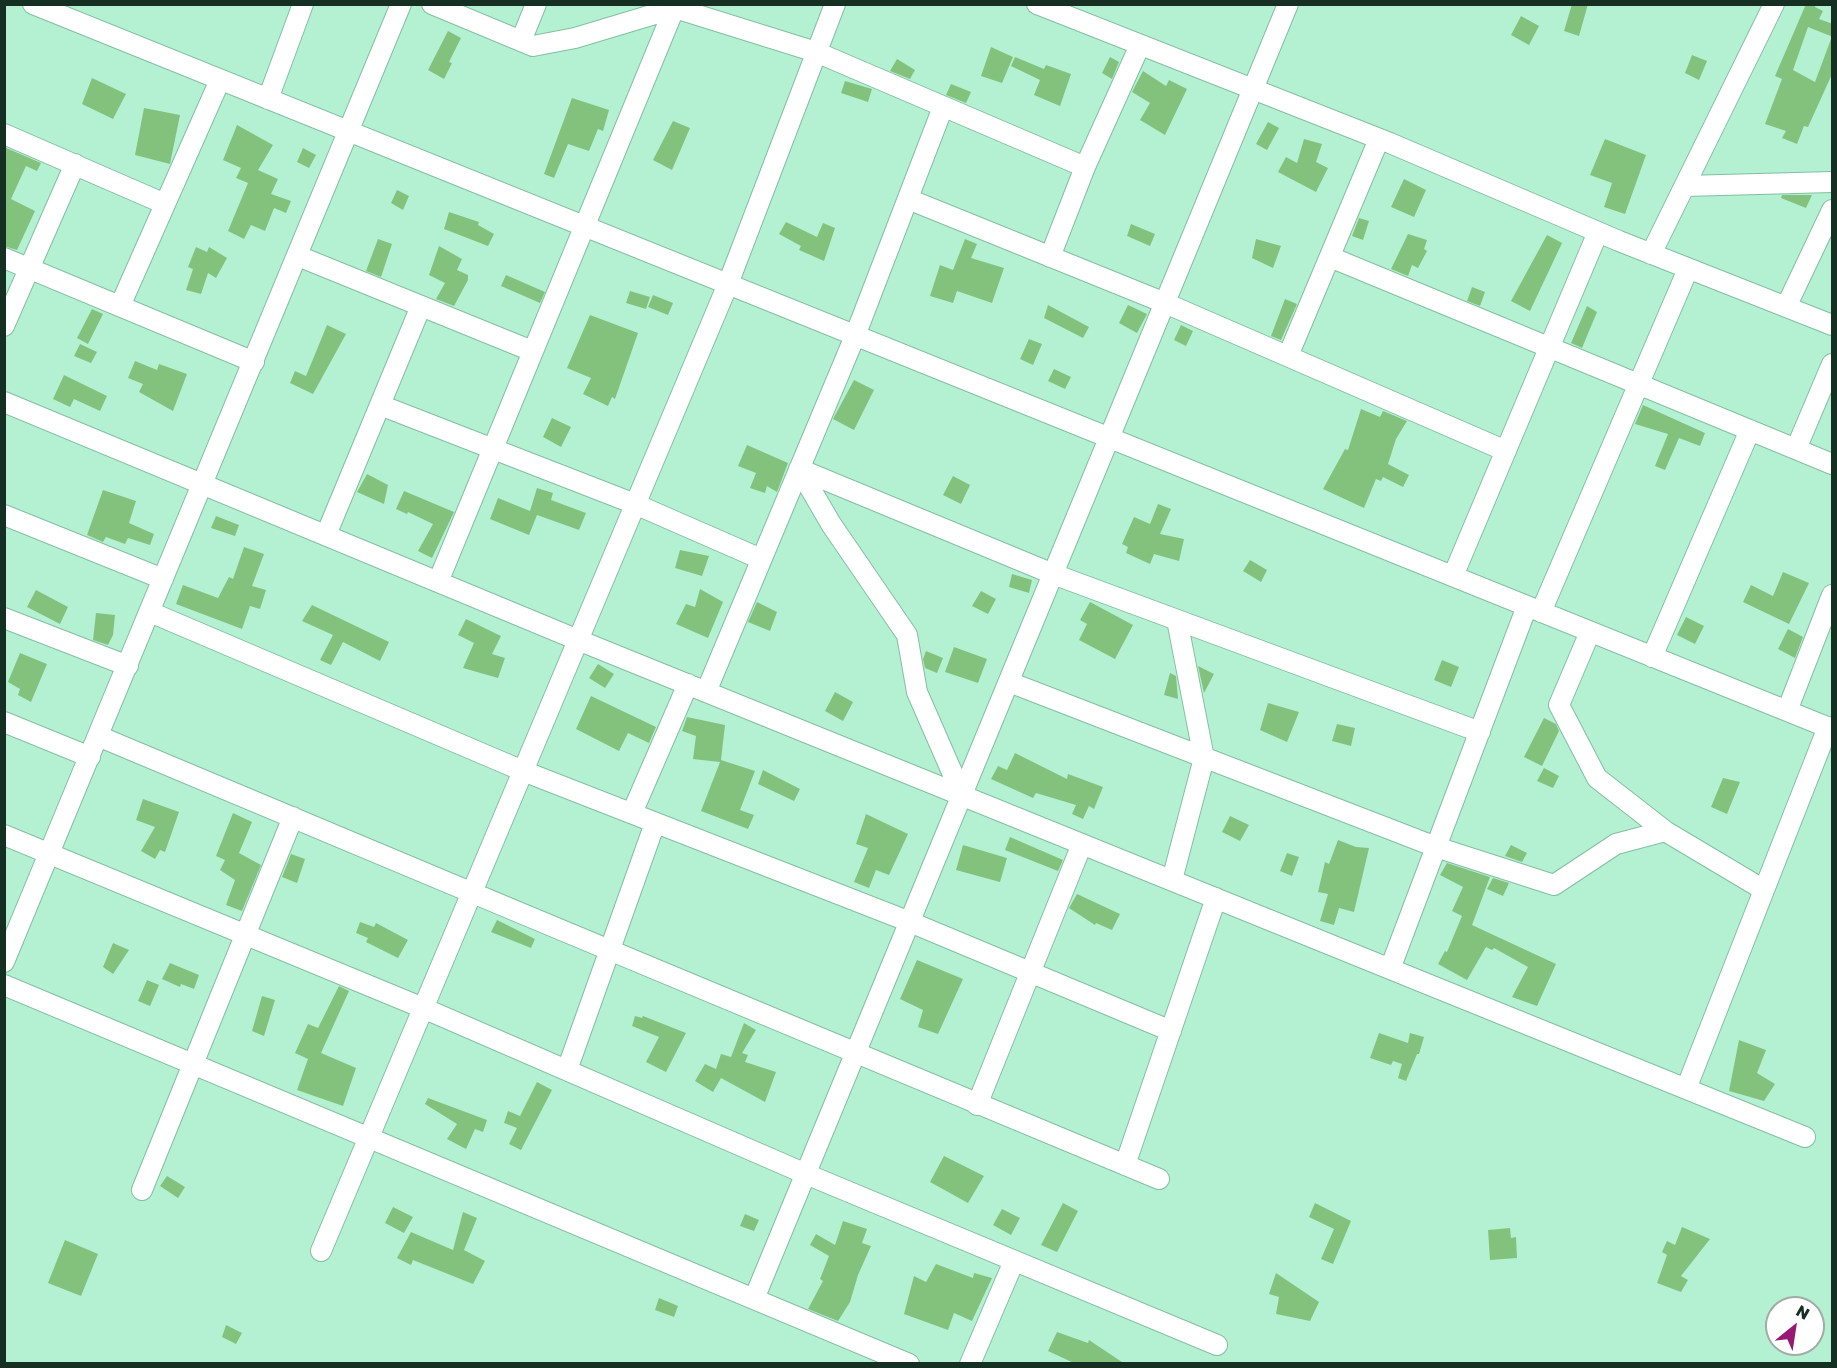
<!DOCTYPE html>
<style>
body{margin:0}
#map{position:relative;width:1837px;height:1368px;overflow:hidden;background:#b4f1d2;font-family:"Golos Text",sans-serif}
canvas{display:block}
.frame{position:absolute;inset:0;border:6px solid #162f23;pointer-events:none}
.north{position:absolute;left:1765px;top:1296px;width:60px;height:60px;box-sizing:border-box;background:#fff;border:2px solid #a2aca7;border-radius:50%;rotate:30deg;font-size:16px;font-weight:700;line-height:24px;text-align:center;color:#162f23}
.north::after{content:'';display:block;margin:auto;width:21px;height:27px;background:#961a73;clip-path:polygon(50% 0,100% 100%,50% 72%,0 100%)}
</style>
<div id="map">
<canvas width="1837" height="1368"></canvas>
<div class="frame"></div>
<div class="north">N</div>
</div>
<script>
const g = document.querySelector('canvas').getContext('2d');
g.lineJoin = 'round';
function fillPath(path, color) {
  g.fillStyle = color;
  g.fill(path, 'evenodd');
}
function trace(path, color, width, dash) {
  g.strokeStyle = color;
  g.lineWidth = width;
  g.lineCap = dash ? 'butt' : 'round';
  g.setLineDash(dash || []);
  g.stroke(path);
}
const building = new Path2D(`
 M1572,4h16l-9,32 -15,-5z
 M1806,4h10l-1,3 8,4 -4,8 14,5v13l-25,-10 -15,43 22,12 16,-43 2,33 -25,55 -4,-1 -7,18 -15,-6 4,-7 -21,-7 17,-45 -7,-3z
 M1521,16l18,10 -10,19 -18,-10z
 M448,31l13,7 -12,24 3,1 -8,16 -16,-9z
 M991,47l22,10 -11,26 -21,-7z
 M1692,55l15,6 -8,19 -14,-7z
 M1015,57l29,12 2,-4 25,9 -11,32 -26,-11 6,-15 -29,-14z
 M1110,57l9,5 -7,17 -10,-6z
 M897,59l18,11 -5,9 -20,-8z
 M1143,71l23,15 3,-6 18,9 -22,46 -25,-15 10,-17 -18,-11z
 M92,78l34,16 -13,25 -31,-15z
 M845,81l27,8 -4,13 -27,-9z
 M951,84l20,8 -5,11 -20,-8z
 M572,98l37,12 -6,21 -5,-2 -9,22 -21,-7 -14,34 -10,-4z
 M144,108l36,7 -10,49 -35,-9z
 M673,121l17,7 -18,42 -19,-10z
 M1268,122l11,6 -12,22 -11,-6z
 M237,125l36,20 -15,25 20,9 -7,15 20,7 -5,12 -12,-5 -9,23 -14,-6 -7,14 -16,-8 20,-48 -12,-5 5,-10 -18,-8z
 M1304,139l18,5 -6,18 12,6 -12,24 -38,-20 8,-15 11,6z
 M1605,139l41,16 -21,59 -21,-7 8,-24 -22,-8z
 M4,147l37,16 -4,8 -11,-5 -15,33 24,12 -18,39 -13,-4z
 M303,148l13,7 -7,13 -12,-6z
 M1404,179l22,11 -12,27 -23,-10z
 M397,190l12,6 -6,14 -12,-7z
 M1782,195h30l-6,13 -25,-10z
 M449,212l30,10 -1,3 16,9 -6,12 -44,-17z
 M1359,218l10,3 -6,19 -11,-4z
 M786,222l31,15 6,-14 12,5 -11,33 -25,-11 2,-4 -22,-12z
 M1131,224l24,10 -5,12 -23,-10z
 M1408,234l19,6 -3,9 3,2 -9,17 -6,-3 -4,11 -17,-7z
 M1547,235l15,8 -32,68 -19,-10z
 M378,239l14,5 -11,33 -15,-6z
 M965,239l12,5 -6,14 33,10 -12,35 -35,-12 -4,12 -23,-7 10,-31 13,5z
 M1256,239l25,7 -8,22 -21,-10z
 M439,246l23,13 -5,11 11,5v5l-14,26 -18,-7 9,-16 -16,-8z
 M196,247l11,5 2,-5 18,11 -11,20 -8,-5 -7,21 -15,-4 7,-21 -5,-2z
 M506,275l39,17 -5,11 -39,-17z
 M1472,287l13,5 -5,14 -13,-5z
 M630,291l20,6 -4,12 -20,-6z
 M653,295l20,8 -5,12 -20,-8z
 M1285,299l12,5 -16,36 -10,-4z
 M1048,305l41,22 -6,11 -39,-20z
 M1128,305l19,9 -10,19 -18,-10z
 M1587,306l10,6 -15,36 -11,-5z
 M92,309l11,5 -15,30 -11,-6z
 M590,315l48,18 -23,66 -3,-2 -4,9 -25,-12 8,-16 -24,-10z
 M327,325l19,9 -33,60 -23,-11 5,-12 11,5z
 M1181,325l12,6 -7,15 -12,-6z
 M1029,339l13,5 -9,21 -13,-6z
 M80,344l17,8 -6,11 -17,-7z
 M135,361l22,9 2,-6 28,10 -14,37 -34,-19 4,-8 -15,-6z
 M1054,369l17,8 -6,12 -17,-8z
 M64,375l43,21 -7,15 -26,-12 -4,8 -17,-8z
 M854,380l20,10 -20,40 -21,-11z
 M1643,405l62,28 -5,13 -21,-8 -14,32 -10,-4 13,-32 -33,-10z
 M1361,409l19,8 3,-6 24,10 -11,18 -8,25 21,11 -6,12 -20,-10 -2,4 -5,-2 -12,29 -41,-19 22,-40 3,1z
 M552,418l19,9 -10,20 -18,-10z
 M747,445l41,18 -11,29 -10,-6 -2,7 -15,-5 6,-15 -18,-7z
 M367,474l21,11 -4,19 -27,-12z
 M953,476l17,9 -9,19 -18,-9z
 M537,488l16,5 -2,7 35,13 -7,17 -42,-15 -8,20 -39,-16 8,-21 32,13z
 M103,490l33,11 -7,22 25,11 -4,11 -22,-7 -3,6 -19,-7 -3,5 -16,-7z
 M404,491l50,21 -22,46 -14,-7 15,-27 -25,-12 -1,2 -11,-5z
 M1158,504l13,5 -11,25 24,5 -5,22 -25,-7 -4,10 -24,-11 2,-6 -6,-3 12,-27 16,7z
 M216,516l23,9 -4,11 -24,-8z
 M244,547l20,7 -12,32 14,4 -6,19 -10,-3 -8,23 -66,-25 7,-19 35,13 11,-21 4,2z
 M680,550l29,6 -7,20 -27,-8z
 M1250,560l17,10 -6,12 -18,-11z
 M1783,572l26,11 -20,41 -46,-22 8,-17 22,11z
 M1012,574l20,6 -3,13 -20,-6z
 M700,589l23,13 -15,36 -32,-14 10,-20 9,3z
 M36,590l32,17 -8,17 -33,-17z
 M981,591l15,8 -8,15 -16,-8z
 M757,602l20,10 -7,19 -22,-9z
 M1090,602l43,23 -18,34 -36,-19 8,-16 -7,-4z
 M312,605l77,37 -9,19 -37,-19 -12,23 -11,-5 13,-25 -31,-14z
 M96,613l19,2 -2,20 -5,10 -15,-5z
 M1686,617l18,9 -9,18 -18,-9z
 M466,619l35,17 -9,18 13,4 -7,20 -35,-10 11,-25 -16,-8z
 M1788,629l15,8 -8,21 -17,-9z
 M954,647l33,12 -9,24 -33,-11z
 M926,651l17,7 -6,15 -12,-5 -2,-9z
 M20,653l27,11 -16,38 -13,-7 2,-6 -12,-7z
 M1442,660l17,7 -8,20 -17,-7z
 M598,664l16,10 -9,14 -16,-10z
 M1198,666l16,8 -10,19z
 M1170,673l6,3 2,23 -14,-4z
 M835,692l18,10 -10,19 -18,-10z
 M591,696l65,31 -7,16 -21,-10 -9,18 -43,-22z
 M1268,703l31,9 -12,30 -27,-12z
 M687,717l38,8 -4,35 34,11 -15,39 14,5 -6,14 -47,-18 19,-49 -27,-3 3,-23 -14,-5z
 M1544,718l12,6 3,7 -17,35 -18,-9z
 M1337,724l18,4 -4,18 -19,-5z
 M1015,753l52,26 1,-5 35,13 -9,22 -5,-3 -6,13 -11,-5 4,-9 -40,-12 -3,5 -42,-19 7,-13 9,4z
 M1544,768l15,8 -6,12 -16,-7z
 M763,770l37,19 -6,12 -36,-17z
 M1723,778l17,4 -13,32 -16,-7z
 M143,799l36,13 -14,40 -5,-2 -5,9 -14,-8 14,-24 -19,-7z
 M233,813l19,9 -13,31 22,12 -19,46 -16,-6 9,-25 -15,-10 5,-10 -9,-4z
 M866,814l42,20 -19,41 -13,-5 -7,18 -15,-6 14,-34 -12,-4z
 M1230,816l19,9 -9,16 -18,-9z
 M1010,837l53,23 -5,11 -53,-21z
 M1338,840l18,7 13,1 -15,64 -15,-4 -5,17 -14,-4 8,-27 -10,-2 7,-30 4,2z
 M963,845l44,13 -7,24 -44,-12z
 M1511,845l16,8 -5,9 -17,-6z
 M1287,853l12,4 -7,19 -12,-5z
 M291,854l14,5 -8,24 -15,-6z
 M1447,863l43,14 -18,48 84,39 -19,42 -25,-9 16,-30 -34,-19 -2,2 -6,-3 -19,33 -29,-16 7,-13 2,1 15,-36 -10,-5 11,-24 -23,-12z
 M1493,878l16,5 -6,13 -16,-7z
 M1077,894l43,20 -8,16 -16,-7 -1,2 -26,-17z
 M497,920l38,19 -4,9 -40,-16z
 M360,922l14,5 2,-4 32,17 -10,18 -32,-16 2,-4 -12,-5z
 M113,943l16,7 -16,24 -10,-7z
 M917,960l46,19 -25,55 -20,-7 5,-17 -23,-11z
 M170,963l29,12 -5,14 -13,-5 -1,3 -18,-8z
 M147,980l12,5 -9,21 -12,-5z
 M339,986l10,5 -28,62 35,15 -13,38 -46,-16 11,-31 -13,-6 13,-29 10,4z
 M262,996l13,4 -11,36 -12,-5z
 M635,1016l7,2 1,-2 43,17 -20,39 -20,-10 13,-25 -27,-11z
 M744,1023l12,7 -14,23 6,2 -3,7 31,10 -11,30 -44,-24 -8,14 -18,-11 10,-17 11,5 5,-15 10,3z
 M1379,1033l29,10 2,-10 14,4 -5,17h-2l-11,27 -8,-3 4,-14 -9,-3 -2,4 -21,-7z
 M1739,1040l27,10 -9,23 18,11 -11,17 -35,-10z
 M537,1082l15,8 -31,60 -12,-6 8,-16 -13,-5 4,-12 12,5z
 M428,1098l59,22 -4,12 -8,-3 -9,20 -19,-10 10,-15 -32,-20z
 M944,1156l40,20 -16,27 -38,-21z
 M167,1176l18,11 -7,11 -18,-12z
 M1063,1203l15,8 -21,41 -16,-7z
 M1315,1203l36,18 -18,43 -12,-5 13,-30 -25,-12z
 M393,1207l20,10 -9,16 -19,-10z
 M1002,1209l18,9 -9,17 -18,-10z
 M463,1212l14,6 -13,32 21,11 -12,23 -60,-24 -2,5 -14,-7 14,-26 42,18z
 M745,1214l14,6 -5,11 -14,-5z
 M843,1221l24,8 -5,14 9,3 -13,29 -8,27 -12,19 -30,-12 15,-28 -3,-2 9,-23 -19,-11 6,-11 19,11z
 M1682,1227l28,12 -29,37 7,4 -7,12 -24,-9 10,-28 -5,-3 5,-11 8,4z
 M1510,1228l1,10 5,-1 1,21 -27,2 -2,-30z
 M65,1240l33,14 -17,42 -33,-13z
 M936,1264l37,14 1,-5 18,5 -20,43 -18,-8 -6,17 -44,-16 10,-38 12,6z
 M1276,1273l43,29 -9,19 -34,-7 3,-17 -10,-3z
 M659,1298l19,8 -4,11 -19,-7z
 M226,1325l16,8 -6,11 -14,-7z
 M1057,1332l31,11 1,-3 36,24h-49l-28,-13z`);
const minor = new Path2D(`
 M33,4l1799,725
 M432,4l101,42 42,-8 100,-30 141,44 269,115
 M1037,4l353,139 229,98 213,84
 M521,41l15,-37
 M268,99l35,-95
 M4,134l161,70
 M1685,186l147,-4
 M908,199l257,104 341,148
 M1651,254l123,-250
 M298,256l234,95
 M1050,257l35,-90 55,-122
 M1330,257l502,207
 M4,258l250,104
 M120,306l100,-226
 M1786,307l46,-97
 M4,326l71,-162
 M1288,356l91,-217
 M4,402l574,238 1227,497
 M380,405l255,99 126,55
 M1796,449l36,-85
 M4,515l159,64
 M326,535l95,-229
 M1453,576l145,-344
 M438,582l238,-578
 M150,612l373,159 387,151 261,109
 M1541,612l147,-343
 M4,618l124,48
 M1590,632l-31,73 38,73 68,53
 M1652,657l98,-227
 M1009,682l427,165 118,38 62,-41 49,-13 99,59
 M706,692l149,-356 88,-229
 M1787,711l45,-116
 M4,722l86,35
 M98,736c354,147 706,298 1061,443
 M962,795l-45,-103 -10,-57 -76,-111 -32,-55 254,105 427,158
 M632,813l56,-129
 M4,835l419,173 383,166 411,171
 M1172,880l32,-122 -27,-138
 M4,962l397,-958
 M1390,969l137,-363
 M4,985l905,379
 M567,1070l88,-247
 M1686,1089l142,-362
 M977,1105l105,-261
 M1125,1165l91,-267
 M142,1190l151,-373
 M321,1251l407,-967 107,-280
 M754,1299l534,-1295
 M970,1364l44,-103`);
fillPath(building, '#83c27d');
trace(minor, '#83bfa1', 22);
trace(minor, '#fff', 20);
</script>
